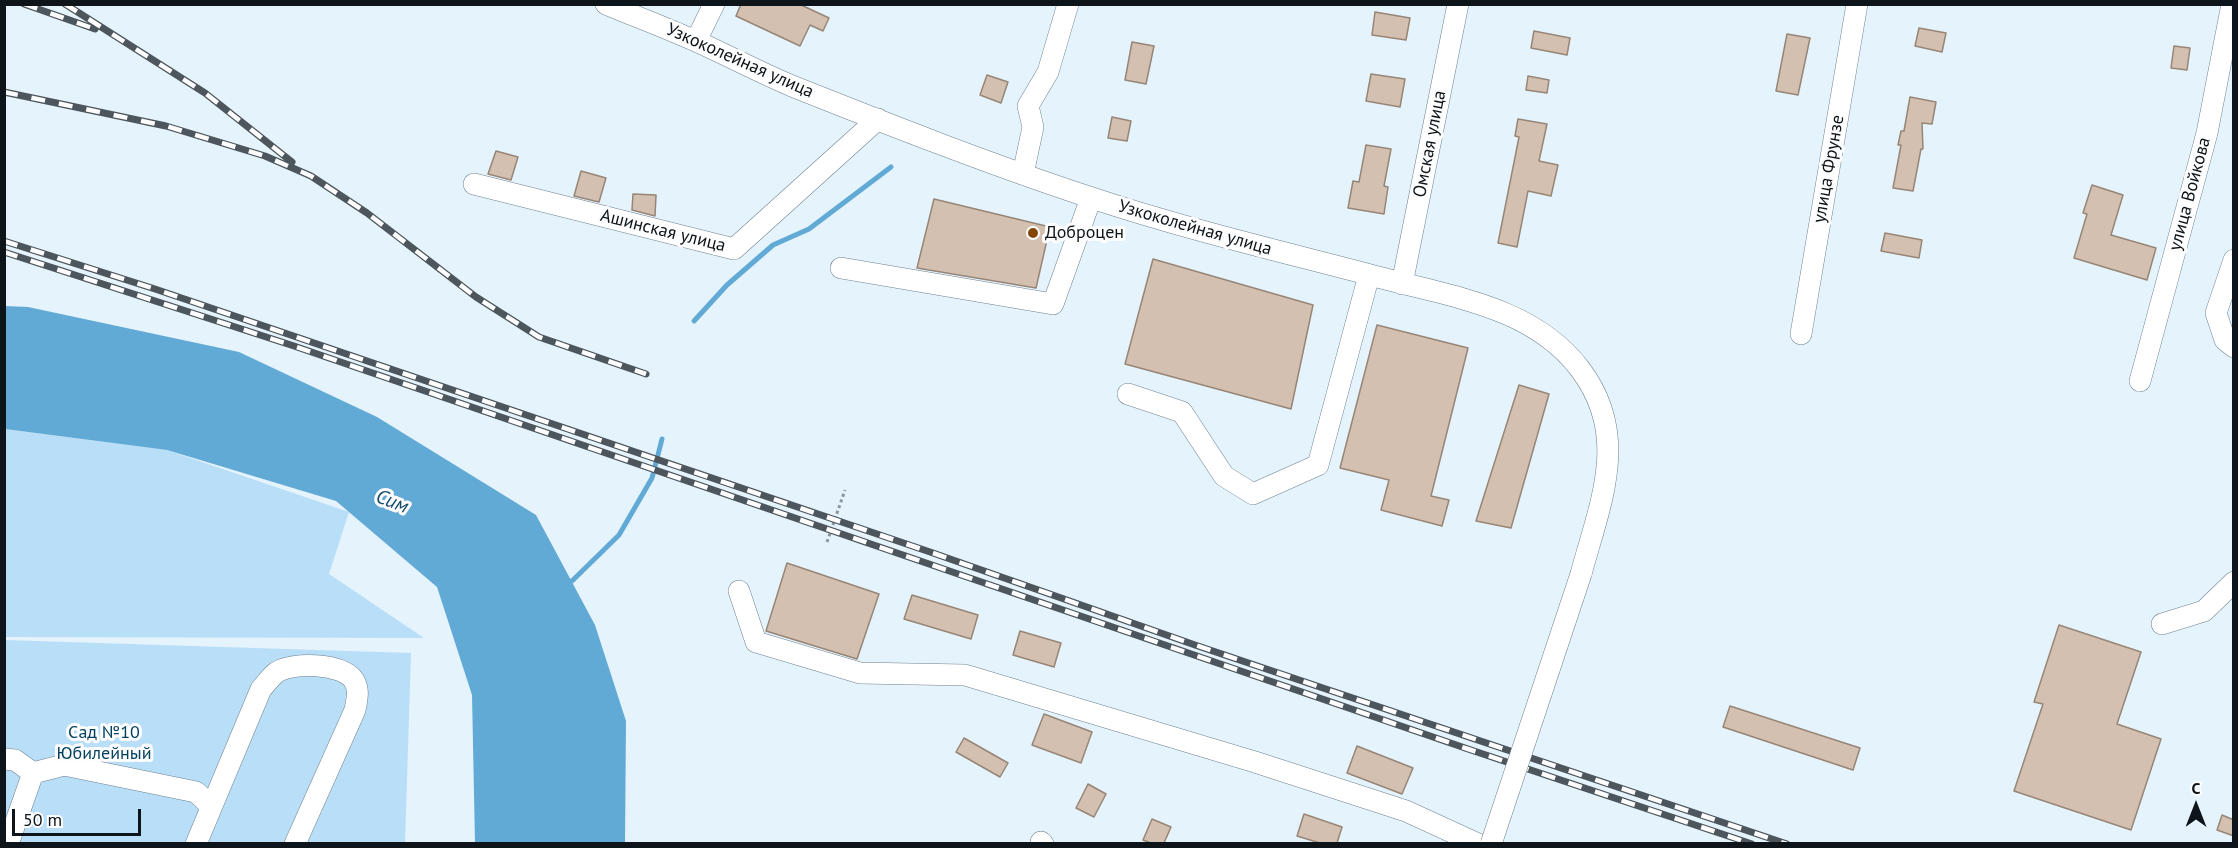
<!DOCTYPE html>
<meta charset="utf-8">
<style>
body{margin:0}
#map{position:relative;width:2238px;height:848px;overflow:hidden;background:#e5f3fc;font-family:"PT Sans",sans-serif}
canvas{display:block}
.frame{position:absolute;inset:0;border:6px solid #0e151a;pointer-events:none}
.north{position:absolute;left:2166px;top:776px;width:60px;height:60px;-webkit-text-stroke:4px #fdfdfd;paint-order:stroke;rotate:0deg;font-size:16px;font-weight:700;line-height:24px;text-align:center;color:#0e151a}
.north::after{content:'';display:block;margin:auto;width:21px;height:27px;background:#0e151a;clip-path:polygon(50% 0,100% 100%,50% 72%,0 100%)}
.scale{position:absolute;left:12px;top:809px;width:129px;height:27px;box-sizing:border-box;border:3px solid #0e151a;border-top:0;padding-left:8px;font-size:18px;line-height:21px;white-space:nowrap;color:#0e151a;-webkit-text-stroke:4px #fdfdfd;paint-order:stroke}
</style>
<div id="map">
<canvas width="2238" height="848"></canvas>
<div class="frame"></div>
<div class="north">С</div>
<div class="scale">50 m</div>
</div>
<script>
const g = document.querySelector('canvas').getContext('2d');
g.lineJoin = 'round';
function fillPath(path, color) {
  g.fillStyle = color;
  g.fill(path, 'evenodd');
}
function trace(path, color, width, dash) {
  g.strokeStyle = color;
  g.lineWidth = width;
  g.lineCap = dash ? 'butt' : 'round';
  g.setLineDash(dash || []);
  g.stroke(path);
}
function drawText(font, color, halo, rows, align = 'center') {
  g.font = font + ' "PT Sans",sans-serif';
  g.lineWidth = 6;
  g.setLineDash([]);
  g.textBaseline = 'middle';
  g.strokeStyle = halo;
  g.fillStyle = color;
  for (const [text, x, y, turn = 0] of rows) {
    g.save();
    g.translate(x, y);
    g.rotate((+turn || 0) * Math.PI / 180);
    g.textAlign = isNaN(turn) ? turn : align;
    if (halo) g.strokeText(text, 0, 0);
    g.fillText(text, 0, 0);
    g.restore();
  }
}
const green = new Path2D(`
 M5,429l162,21 182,62 -20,62 95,64 -419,-1z
 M5,640l406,13 -6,190 -400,1z`);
const water = new Path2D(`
 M5,306l23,1 211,45 138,65 159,98 59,110 31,96 -1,122h-150l-3,-148 -35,-108 -101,-86 -169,-51 -162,-21z`);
const stream = new Path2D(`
 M694,321l33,-36 46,-40 36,-16 82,-62
 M565,582l7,-1 47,-46 33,-57 10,-39`);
const building = new Path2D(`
 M741,4h58l30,14 -6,13 -13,-6 -10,21 -64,-30z
 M1375,12l35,6 -4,22 -34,-5z
 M1919,28l27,5 -4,19 -27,-6z
 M1534,31l36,7 -3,17 -36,-7z
 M1787,34l23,4 -12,57 -22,-4z
 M1132,42l22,4 -8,38 -21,-4z
 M2174,46l16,2 -3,22 -16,-2z
 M1371,74l34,5 -5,28 -34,-6z
 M987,75l21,7 -7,21 -21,-8z
 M1528,76l21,4 -2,13 -21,-3z
 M1910,97l26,5 -4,22 -10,-1 1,26h-2l-8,42 -20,-3 8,-43h-3l3,-14h3z
 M1112,117l19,4 -4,20 -19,-3z
 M1518,119l29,5 -8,37 19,4 -7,31 -23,-5 -11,56 -19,-4 21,-106 -4,-1z
 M1366,145l25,4 -7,37 4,1 -4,27 -36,-6 5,-27 6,1z
 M496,151l22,6 -7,23 -23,-6z
 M581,171l25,7 -7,24 -25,-6z
 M2092,185l31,10 -12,40 45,13 -9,32 -73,-22 13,-44 -4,-1z
 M633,194l23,1 -1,21 -23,-6z
 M934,199l116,28 -14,61 -119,-20z
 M1885,233l37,7 -3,18 -38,-7z
 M1153,259l160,46 -22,104 -166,-45z
 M1377,325l91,23 -37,148 18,4 -7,26 -61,-16 8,-30 -49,-12z
 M1519,385l30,9 -38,134 -35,-7z
 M787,563l92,31 -22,65 -91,-28z
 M912,595l66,20 -7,24 -67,-20z
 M2059,625l82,27 -24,72 44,15 -30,91 -117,-39 29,-87 -9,-2z
 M1020,631l41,12 -7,24 -41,-12z
 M1730,706l130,42 -7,22 -130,-43z
 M1044,714l48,18 -11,31 -49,-18z
 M964,738l44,25 -8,14 -44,-25z
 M1357,746l56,22 -11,26 -55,-21z
 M1088,784l18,10 -12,23 -18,-9z
 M1304,814l38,13 -5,16h-17l-23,-7z
 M2222,815l12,5v16l-17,-6z
 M1152,819l19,8 -7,16h-13l-8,-3z`);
const path = new Path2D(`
 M827,542l18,-52`);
const minor = new Path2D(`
 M606,4c31,13 63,25 94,39 31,14 61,30 92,43 98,39 197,78 297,111 96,32 195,55 293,81 70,19 151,29 198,91 51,67 20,134 1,205
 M696,41l18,-37
 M1023,174l10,-47 -5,-21 20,-34 20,-68
 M474,184l260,65 144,-130
 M2234,260l-18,53 9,27 9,7
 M841,268l212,36 38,-106
 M1402,284l56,-280
 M1801,334l56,-330
 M2140,381l67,-248 25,-129
 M1128,394l54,18 42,64 29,18 65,-29 51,-190
 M739,591l17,51 104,31 105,2 290,87 151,49 72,33
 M2162,624l42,-13 30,-29
 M4,759l11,1 18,13 31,-8 132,27 15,14
 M1041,842l2,2
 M8,844l25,-71
 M196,844l65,-155c5,-5 10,-13 16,-17 16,-10 63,-9 76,7 7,10 4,20 2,31l-60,134`);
const rail = new Path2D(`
 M24,4l71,25
 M65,4l140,89 87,69
 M4,92l162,34 99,30 46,20 56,37 109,84 63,40 107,37
 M4,241l151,48 778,264 262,92 592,199
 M4,252l290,94 1174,403 284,95`);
const minorBridge = new Path2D(`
 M1491,844l90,-270`);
const markers = [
 [1033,233,6,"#834701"]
];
const streetNames = [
 ["Узкоколейная улица",740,61,24],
 ["Омская улица",1430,144,-79],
 ["улица Фрунзе",1829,169,-80],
 ["улица Войкова",2190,194,-75],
 ["Узкоколейная улица",1195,228,16],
 ["Ашинская улица",663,231,14]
];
const poiNames = [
 ["Доброцен",1045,233]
];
const parkNames = [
 ["Сад №10",104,733],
 ["Юбилейный",104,754]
];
const waterNames = [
 ["Сим",392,502,22]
];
fillPath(green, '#b9def7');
fillPath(water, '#62aad6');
trace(stream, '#62aad6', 5);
fillPath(building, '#d4c0b1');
trace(building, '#978576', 1.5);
trace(minor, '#6e828f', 22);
trace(path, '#8a959c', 3, [3, 3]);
trace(minor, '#fff', 21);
trace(rail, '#4d565c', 7);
trace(rail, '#fdfdfd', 4.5, [14]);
trace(minorBridge, '#6e828f', 22, []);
trace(minorBridge, '#fff', 21);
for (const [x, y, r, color] of markers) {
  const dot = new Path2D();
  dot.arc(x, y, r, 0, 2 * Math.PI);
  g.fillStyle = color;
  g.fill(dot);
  trace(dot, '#fdfdfd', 2);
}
drawText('18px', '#0e151a', '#fdfdfd', streetNames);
drawText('18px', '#0e151a', '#fdfdfd', poiNames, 'left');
drawText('18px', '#003f5d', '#fdfdfd', parkNames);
drawText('italic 20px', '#134c6a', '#fdfdfd', waterNames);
</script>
